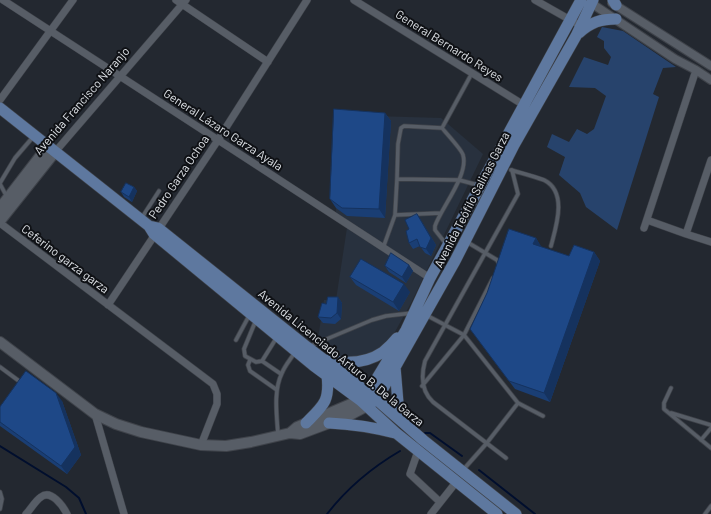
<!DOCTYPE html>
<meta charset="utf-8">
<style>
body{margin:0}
canvas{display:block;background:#232830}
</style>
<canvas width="711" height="514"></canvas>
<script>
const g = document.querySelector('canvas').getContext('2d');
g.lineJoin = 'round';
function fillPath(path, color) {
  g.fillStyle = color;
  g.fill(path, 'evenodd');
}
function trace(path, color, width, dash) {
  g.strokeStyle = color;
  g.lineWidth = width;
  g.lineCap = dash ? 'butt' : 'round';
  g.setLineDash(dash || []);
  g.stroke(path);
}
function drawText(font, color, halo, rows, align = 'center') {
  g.font = font + ' Barlow,sans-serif';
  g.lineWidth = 4;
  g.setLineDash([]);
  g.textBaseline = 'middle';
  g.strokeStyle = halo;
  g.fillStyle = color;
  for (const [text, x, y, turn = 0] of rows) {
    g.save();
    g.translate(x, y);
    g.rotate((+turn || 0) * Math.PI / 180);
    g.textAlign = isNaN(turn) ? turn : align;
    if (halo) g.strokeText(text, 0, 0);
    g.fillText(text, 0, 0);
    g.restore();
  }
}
const built = new Path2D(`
 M338,115l103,3 42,36 -72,149 -19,34 -11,13 -11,4 -25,4 -10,-3 -18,-10 7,-45h12l11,-72 -11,-14z`);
const green = new Path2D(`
 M602,27l21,4 53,36 -13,1 -10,26 6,3 -42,133 -31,-23 -6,-14 -21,-18 6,-18 -18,-10 5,-13 17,8 8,-13 10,5 7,-5 12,-33 -11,-8 -26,-1 15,-30 24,8 3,-8 -7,-9v-7l-7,-4z`);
const stream = new Path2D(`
 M425,433h5l32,23
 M0,446l66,41 13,11 7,16
 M479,470l56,44
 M327,514c21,-27 44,-46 73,-63`);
const service = new Path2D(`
 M442,128l30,-55
 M511,170c10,3 22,6 33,10 24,12 12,47 7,66
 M397,179l-2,36 46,-2
 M0,183l15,-25 18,-21
 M0,184l7,13
 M141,219l18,-28
 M467,242l30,18 2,4
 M446,244l-11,-14v-4c6,-18 34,-51 28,-71 -1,-5 -17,-22 -21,-27l-38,-2 -3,2 -3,16 -1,35 62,1 19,5
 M383,248l12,-33
 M426,315l38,20 54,68 25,13
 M256,320l-12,29 1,7 11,6 6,-1 19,13
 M236,340l14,-26
 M310,346l62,-26 14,-4 26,-3
 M250,360l-2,5 2,6 27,19
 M262,361l15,-24
 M0,367l19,14
 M422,386l42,-51 29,-57
 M671,388l-7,15v6l47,39
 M671,413l40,12
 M278,435c-1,-19 -5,-44 4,-62 3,-8 9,-14 13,-21
 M701,440l10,-12
 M506,458l-73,-56c-12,-11 -12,-26 -8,-41l93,-167 -6,-24
 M463,470l23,-26 32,-41
 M0,492l2,7 -2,10
 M705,514l6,-8`);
const minor = new Path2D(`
 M3,0l427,278
 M176,0l92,62
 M354,0l173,107
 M535,0l46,26
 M0,100l73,-100
 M55,152l131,-152
 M647,220l39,14 25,8
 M0,223l213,161 4,10v10l-16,41
 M644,228l52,-158
 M686,234l25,-74
 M108,305l110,-165 89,-140
 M95,414l29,100
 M418,451l-8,23 30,28
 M26,514c5,-5 9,-13 15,-17 10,-8 22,9 26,17
 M431,514l26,-33`);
const tertiary = new Path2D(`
 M591,3l84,56 21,11 15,10
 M612,3l99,63`);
const secondary = new Path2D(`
 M0,208l48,-62
 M0,221l55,-69
 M0,342l95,72 21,10 25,8 60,13 25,1 25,-4 39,-9 10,1 48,-18 19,-10
 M290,433l7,-6 63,-27`);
const primary = new Path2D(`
 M613,0l3,5
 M579,33c12,-11 22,-14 37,-14
 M0,108l149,118 5,8 160,132 46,34 36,33 101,81
 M149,226l9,2 149,119 69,52 47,41 93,74
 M328,360c19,4 39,3 55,-8 5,-4 10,-9 14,-14
 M395,367l3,36 5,19
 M364,397l4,-4 38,-63 24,-52 151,-278
 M370,404l6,-5 5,-7 74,-131 59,-116 62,-109 17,-36
 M306,423c18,-18 24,-22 21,-48
 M329,423c23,1 43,4 66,10`);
const wall = new Path2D(`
 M385,113l6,8 -6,97 -38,-2 -11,-8 -6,-9z
 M134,187l3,4 -5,11 -8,-5 -3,-5z
 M417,214l19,31 -5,11 -6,-3 -5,-7 -7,3 -4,-6v-14z
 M536,238l5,9 28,9 25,-4 6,9 -50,141 -35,-13 -39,-52 11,-44z
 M409,265l4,6 -7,12 -17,-11 -4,-6z
 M350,277l60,15 -11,19 -43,-26z
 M338,297l4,6 -1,16 -6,5 -12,-1 -5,-6 8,-13z
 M62,401l19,54 -14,19 -67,-48v-19z`);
const shadedWall = new Path2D(`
 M385,113l6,8 -6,97 -6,-9z
 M134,187l3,4 -5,11 -3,-5z
 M417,214l19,31 -5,11 -5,-7z
 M536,238l5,8 -2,6 -6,-8z
 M594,252l6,9 -50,141 -6,-9z
 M409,265l4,6 -7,12 -4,-6z
 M404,284l6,8 -11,19 -6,-9z
 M338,297l4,6 -1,16 -4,-6z
 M56,393l6,8 19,54 -14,19 -6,-8z`);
const building = new Path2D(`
 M334,109l51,4 -6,96 -37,-1 -12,-9z
 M126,183l8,4 -5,10 -8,-5z
 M417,214l14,24 -5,11 -6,-2 -3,-8 -8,4 -3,-12 3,-2 -4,-9z
 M509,229l27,9 -3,6 36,12 5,-11 20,7 -50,141 -35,-12 -39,-52 17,-36z
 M391,253l18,12 -7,12 -17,-11z
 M361,259l43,25 -11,18 -43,-25z
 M328,297h10l-1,16 -6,5 -13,-1 4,-14 4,1z
 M26,371l30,22 19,54 -14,19 -61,-44v-15z`);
const streetNames = [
 ["General Bernardo Reyes",449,46,32],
 ["Avenida Francisco Naranjo",82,101,-49],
 ["General Lázaro Garza Ayala",223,130,33],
 ["Pedro Garza Ochoa",179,177,-56],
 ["Avenida Teófilo Salinas Garza",472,200,-63],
 ["Ceferino garza garza",65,259,37],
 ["Avenida Licenciado Arturo B. De la Garza",341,358,39]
];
fillPath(built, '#28313e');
fillPath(green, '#27436c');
trace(stream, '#000e2d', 2);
trace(service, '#3f434a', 5);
trace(minor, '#3f434a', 8);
trace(tertiary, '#3f434a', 10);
trace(secondary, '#3f434a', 12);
trace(primary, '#3f434a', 12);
trace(service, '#575d66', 3.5);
trace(minor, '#575d66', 7);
trace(tertiary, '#575d66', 8);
trace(secondary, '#575d66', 10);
trace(primary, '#5e789f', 11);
fillPath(wall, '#1a3e74');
fillPath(shadedWall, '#15325e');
fillPath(building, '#1e4887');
trace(building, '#15325e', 1);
drawText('12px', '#dfe3e8', '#0f1115', streetNames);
</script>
